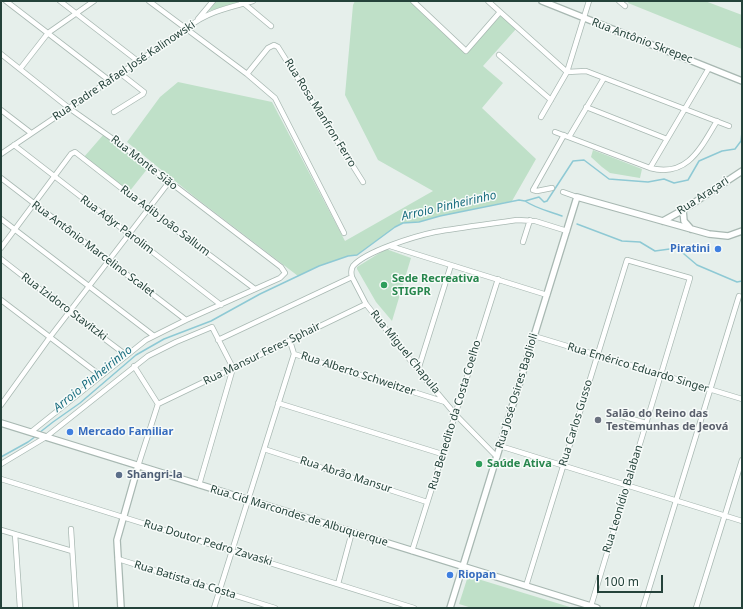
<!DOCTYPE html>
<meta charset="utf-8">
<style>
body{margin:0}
#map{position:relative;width:743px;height:609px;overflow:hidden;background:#e6efeb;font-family:"Noto Sans",sans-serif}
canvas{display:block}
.frame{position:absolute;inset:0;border:2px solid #24423a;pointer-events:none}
.scale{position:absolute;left:597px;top:575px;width:66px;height:18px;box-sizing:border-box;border:2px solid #24423a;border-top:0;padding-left:5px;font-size:12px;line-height:14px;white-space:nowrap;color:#24423a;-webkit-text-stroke:3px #f7fbf9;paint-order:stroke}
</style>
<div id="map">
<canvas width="743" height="609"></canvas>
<div class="frame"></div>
<div class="scale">100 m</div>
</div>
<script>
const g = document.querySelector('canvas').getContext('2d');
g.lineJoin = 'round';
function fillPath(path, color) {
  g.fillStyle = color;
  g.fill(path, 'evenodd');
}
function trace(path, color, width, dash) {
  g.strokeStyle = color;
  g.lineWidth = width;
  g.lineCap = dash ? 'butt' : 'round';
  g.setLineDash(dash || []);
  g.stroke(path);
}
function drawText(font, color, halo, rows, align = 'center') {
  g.font = font + ' "Noto Sans",sans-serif';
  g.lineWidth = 3;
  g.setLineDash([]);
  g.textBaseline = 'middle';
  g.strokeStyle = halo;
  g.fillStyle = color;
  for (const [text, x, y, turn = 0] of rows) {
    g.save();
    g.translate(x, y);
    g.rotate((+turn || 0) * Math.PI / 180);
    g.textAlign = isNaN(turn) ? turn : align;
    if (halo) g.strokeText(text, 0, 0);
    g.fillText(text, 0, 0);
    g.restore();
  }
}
const green = new Path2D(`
 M216,1h22l2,1 -31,9z
 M355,1h58l54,51 34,-37 15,14 -33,37 20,17 -21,25 54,51 -24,42 -72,15 -21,6 -16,1 -8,4 -38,28 -9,1 -29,10 -21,10 -102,-78 -69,-56 33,-45 18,-15 94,20 73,139 88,-50 -55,-31 -33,-65 8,-90z
 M629,1h76l37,14v34l-114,-46z
 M104,134l44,34 -19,24 -45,-35z
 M593,150l49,19 -2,9 -30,-5 -8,-6 -11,-10z
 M386,249l25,9 -19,63 -16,-19 -19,-33v-2z
 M468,576l105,32h-101l-13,-4z`);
const stream = new Path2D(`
 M525,201c12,8 24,10 37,15
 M577,224l45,17 18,1 15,9 22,-3 20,17 40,17 5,-1
 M39,433l14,-11 27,-19 56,-48 28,-16 47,-18 49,-27 59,-28 29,-10 9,-1 38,-28 8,-4 16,-1 21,-6 79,-16 6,1 14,-4 5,5 3,-1 26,-40 11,-1 25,19 39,3 16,-3 10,4 14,-3 11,-19 23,-10 13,-2 6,-8 1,-9
 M1,457l27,-15 8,-6`);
const minor = new Path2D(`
 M6,1l104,80
 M60,1l79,61
 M149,1l98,73 28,24 69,135
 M241,1l30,25
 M413,1l53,50 34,-39
 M488,1l79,71 19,-1 143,55
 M619,1l6,5
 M198,19l15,-18
 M1,54l68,54 51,36 161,123 4,6 -5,5 -94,42 -40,20 -115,92
 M499,55l52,45
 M20,69l28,-36 46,-32
 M247,74l21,-26 6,-3 4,2 85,135
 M586,107l81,32
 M1,110l30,23
 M114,112l29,-18 1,-2 -23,-18
 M541,117l26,-45 22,-71
 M555,132l95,36c38,10 51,-21 67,-47
 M569,137l35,-59
 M14,145l207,160
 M1,154l188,-127c17,-15 42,-20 64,-26
 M650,168l59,-100
 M1,178l185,142
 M552,188l-15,3 -4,-1 31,-55
 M563,192l14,5
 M1,219l153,117
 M523,242l7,-22
 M390,246l157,49
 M1,248l70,-94 4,-2 73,57 107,80
 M1,259l68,53 57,43
 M1,300l100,76
 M534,336l208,63
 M218,340l134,-63
 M294,354l151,48
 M134,366l24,38 -20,62
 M418,370l33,-105
 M278,403l164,51
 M158,404l208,-100
 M1,405l49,-68 119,-155
 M618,415l28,8
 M500,446l242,75
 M264,449l163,53
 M497,457l-42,-43 -37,-44 -52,-66 -14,-27c-1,-4 -1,-8 1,-11 13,-15 63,-30 82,-34 27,-5 55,-8 82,-12l18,1 32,10
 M1,464l45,-27 102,-81 28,-14 36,-15 21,41 -34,117
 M1,479l413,129
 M71,529l5,79
 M1,530l71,21
 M15,534l5,74
 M412,551l86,-272
 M118,559l157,49
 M338,584l14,-52
 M526,586l101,-326 63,18 -99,328
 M214,608l80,-254 -4,-13
 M643,608l96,-312
 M696,608l46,-148`);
const tertiary = new Path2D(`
 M542,1l200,80
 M683,210l1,11 7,8
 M663,221l20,-11 59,-39
 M1,423l596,185
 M121,608l-4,-68 21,-74
 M450,608l127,-411 132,37 19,2 14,-5`);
const markers = [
 [718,249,4,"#3f7fe0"],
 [384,285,4,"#2e9e5b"],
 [598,420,4,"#6b7280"],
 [70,432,4,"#3f7fe0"],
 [479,464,4,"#2e9e5b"],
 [119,475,4,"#5c6f8a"],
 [450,575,4,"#3f7fe0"]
];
const streetNames = [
 ["Rua Antônio Skrepec",642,41,21],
 ["Rua Padre Rafael José Kalinowski",124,71,-34],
 ["Rua Rosa Manfron Ferro",320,113,58],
 ["Rua Monte Sião",144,163,38],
 ["Rua Araçari",703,196,-33],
 ["Rua Adib João Sallum",165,221,37],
 ["Rua Adyr Parolim",117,225,37],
 ["Rua Antônio Marcelino Scalet",93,249,37],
 ["Rua Izidoro Stavitzki",64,307,37],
 ["Rua Miguel Chapula",405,352,51],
 ["Rua Mansur Feres Sphair",262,354,-26],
 ["Rua Emérico Eduardo Singer",638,368,17],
 ["Rua Alberto Schweitzer",358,374,18],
 ["Rua José Osires Baglioli",517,391,-73],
 ["Rua Benedito da Costa Coelho",455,415,-73],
 ["Rua Carlos Gusso",576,423,-73],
 ["Rua Abrão Mansur",346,475,18],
 ["Rua Leonídio Balaban",623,499,-73],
 ["Rua Cid Marcondes de Albuquerque",299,516,17],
 ["Rua Doutor Pedro Zavaski",208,543,17],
 ["Rua Batista da Costa",185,580,17]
];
const shopNames = [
 ["Piratini",710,249,"right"],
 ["Mercado Familiar",78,432],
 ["Riopan",458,575]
];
const leisureNames = [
 ["Sede Recreativa",392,279],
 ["STIGPR",392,292],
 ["Saúde Ativa",487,464]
];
const worshipNames = [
 ["Salão do Reino das",606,414],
 ["Testemunhas de Jeová",606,427]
];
const serviceNames = [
 ["Shangri-la",127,475]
];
const waterNames = [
 ["Arroio Pinheirinho",449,206,-13],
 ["Arroio Pinheirinho",93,379,-39]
];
fillPath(green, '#bfe0c8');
trace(stream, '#8ec9d4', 1.5);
trace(minor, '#a8b8b2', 6);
trace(tertiary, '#a8b8b2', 8);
trace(minor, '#fff', 4.5);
trace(tertiary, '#fff', 5.5);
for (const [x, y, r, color] of markers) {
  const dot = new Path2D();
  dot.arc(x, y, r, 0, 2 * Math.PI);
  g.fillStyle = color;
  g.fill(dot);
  trace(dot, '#f7fbf9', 1.5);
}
drawText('11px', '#24423a', '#f7fbf9', streetNames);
drawText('bold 11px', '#366cbe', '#f7fbf9', shopNames, 'left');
drawText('bold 11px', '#27864d', '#f7fbf9', leisureNames, 'left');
drawText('bold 11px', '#5b616d', '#f7fbf9', worshipNames, 'left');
drawText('bold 11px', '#4e5e75', '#f7fbf9', serviceNames, 'left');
drawText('italic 12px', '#1c6f80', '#f7fbf9', waterNames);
</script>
